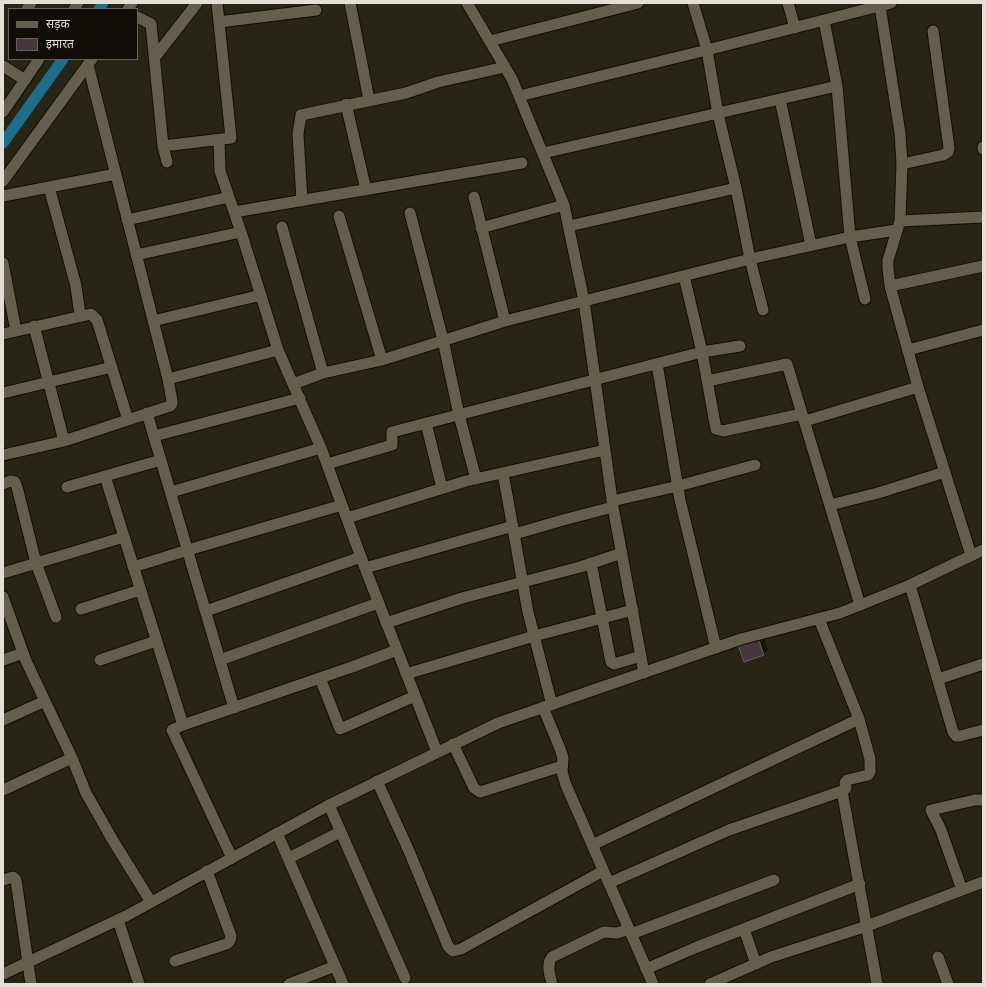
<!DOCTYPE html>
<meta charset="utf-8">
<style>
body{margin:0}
#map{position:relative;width:986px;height:987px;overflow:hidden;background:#292515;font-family:Barlow,"Noto Sans Devanagari",sans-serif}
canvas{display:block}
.frame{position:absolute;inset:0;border:4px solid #e2dfd5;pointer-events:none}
.legend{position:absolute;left:8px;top:8px;width:130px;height:52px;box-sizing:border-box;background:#100e07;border:1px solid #646259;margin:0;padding:5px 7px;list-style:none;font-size:12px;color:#e2dfd5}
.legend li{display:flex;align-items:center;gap:8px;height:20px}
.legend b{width:20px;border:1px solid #646259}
</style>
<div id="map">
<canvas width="986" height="987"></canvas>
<div class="frame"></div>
<ul class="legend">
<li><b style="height:5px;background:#645e4d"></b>सड़क</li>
<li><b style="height:11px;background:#48363d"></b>इमारत</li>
</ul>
</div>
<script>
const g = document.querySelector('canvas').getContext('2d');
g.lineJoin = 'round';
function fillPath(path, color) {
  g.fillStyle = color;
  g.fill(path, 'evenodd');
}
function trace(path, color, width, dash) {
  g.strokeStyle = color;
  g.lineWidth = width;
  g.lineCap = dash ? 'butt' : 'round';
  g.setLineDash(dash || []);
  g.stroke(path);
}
const shadow = new Path2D(`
 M763,634l5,16 -4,4 -20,7z`);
const canal = new Path2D(`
 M99,9l4,-6
 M3,143l60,-84`);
const building = new Path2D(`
 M758,638l6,17 -20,7 -6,-17z`);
const minor = new Path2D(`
 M350,3l19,97
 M467,3l45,76 52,126 20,96 29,206 31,166
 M693,3l14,47 11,64 18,74 14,71 13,51
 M788,3l7,25
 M880,6l20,127 2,31 -2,57 -12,39v8l2,18 28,101 53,168
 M27,9l4,-6
 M137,17l14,7 12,122 4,16
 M824,21l13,65 13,151 15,62
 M219,22l97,-12
 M490,41l148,-38
 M155,57l42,-54
 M88,65l80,314 110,-29
 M3,66l22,14
 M519,96l188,-46 184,-47
 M780,99l31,146
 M346,104l20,86
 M219,140l1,31 21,61 37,118 43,98 44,120 72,184
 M163,146l68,-8 -14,-135
 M983,147v2
 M543,153l294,-67
 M902,164l41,-9 5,-3 1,-4 -16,-117
 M49,187l27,99 4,29
 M3,196l113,-22
 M474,197l31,124
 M302,201l-4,-67 3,-19 105,-22 32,-11 67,-15
 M234,212l288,-49
 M410,213l33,127 16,75 17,64
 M339,216l43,144
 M127,220l102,-23
 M900,221l83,-4
 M569,226l167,-38
 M282,227l41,146
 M481,228l83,-23
 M136,255l105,-23
 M3,263l13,68
 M684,276l18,76 14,77 7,2 79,-17
 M890,286l93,-20
 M153,321l108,-26
 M34,326l30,115
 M3,334l88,-20 6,6 31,100
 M908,350l75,-20
 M657,364l23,136 36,148
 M707,381l80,-17 73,241
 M293,384l30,-11 59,-13 123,-39 245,-62 100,-22 47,-7
 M3,393l109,-26
 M147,413l87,295
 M805,421l113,-34
 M426,423l16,65
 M154,436l146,-38
 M3,455l61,-14 106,-35 2,-2v-3l-4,-22
 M327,464l65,-19v-13l310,-80 38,-6
 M503,473l25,139 24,93
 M105,476l78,249
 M3,484l7,-3 5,1 2,5 19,76 20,54
 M67,487l94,-27
 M171,492l150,-44
 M612,501l66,-15 77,-21
 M830,505l48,-12 67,-21
 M347,518l119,-37 139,-31
 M515,534l48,-14 50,-13
 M591,563l20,99 3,2 27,-8
 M133,567l55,-17 154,-45
 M365,568l148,-42
 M3,573l121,-36
 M910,585l43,147 3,4h4l23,-6
 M3,597l23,64 46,97 14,35 26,46 39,63
 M81,609l59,-19
 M206,611l155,-54
 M819,619l40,100 11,40v13l-2,3 -21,5 -2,3 1,5 -4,3
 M386,623l76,-25 118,-31 42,-14
 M3,660l20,-7
 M100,660l56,-19
 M220,660l158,-57
 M406,674l128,-38 99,-26
 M320,678l20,51 75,-33
 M938,679l45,-15
 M543,707l18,44 2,7 -1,14 4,13 87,199
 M3,720l42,-19
 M453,744l21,44 6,4 82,-26
 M377,781l32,70 39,95 5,5 8,-2 142,-78
 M3,790l69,-32
 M329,805l76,173
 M277,833l66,151
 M592,845l267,-126
 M232,858l-60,-128 11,-5 169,-58 45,-17
 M289,858l51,-26
 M3,880l10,-3 3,3 15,104
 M609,883l120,-53 113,-39 35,193
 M962,890l-21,-60 -10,-20 44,-10h8
 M118,920l21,64
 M744,929l12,35
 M631,934l143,-54
 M938,957l10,27
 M175,961l51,-17c4,-2 5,-4 5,-8l-24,-65
 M646,969l51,-22 163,-63
 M289,984l46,-18
 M552,984c-2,-8 -6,-20 0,-27l52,-25 13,1 12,-4
 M710,984l61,-27 96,-31 116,-44`);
const tertiary = new Path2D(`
 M74,9l4,-6
 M128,9l4,-6
 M3,112l36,-53
 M3,181l89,-122
 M3,974l123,-58 203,-111 169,-82 243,-84 99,-26 70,-28 73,-35`);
fillPath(shadow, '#0007');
trace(canal, '#1d6e8d', 11);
fillPath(building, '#48363d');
trace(building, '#705d64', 1);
trace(minor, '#120e02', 13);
trace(tertiary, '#120e02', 13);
trace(minor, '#645e4d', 11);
trace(tertiary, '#645e4d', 11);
</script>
